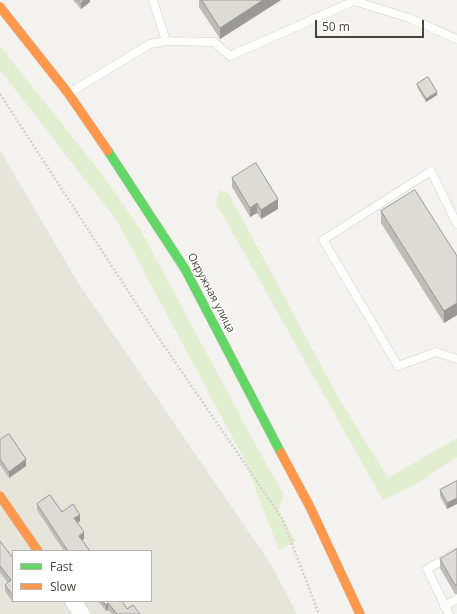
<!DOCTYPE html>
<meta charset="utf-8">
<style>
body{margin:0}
#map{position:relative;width:457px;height:614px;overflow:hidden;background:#f4f2ee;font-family:"Open Sans",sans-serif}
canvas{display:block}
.legend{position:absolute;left:12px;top:550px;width:140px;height:52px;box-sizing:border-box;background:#fff;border:1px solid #b7b4b0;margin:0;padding:5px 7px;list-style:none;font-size:12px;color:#4b4439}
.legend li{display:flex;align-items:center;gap:8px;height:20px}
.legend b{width:20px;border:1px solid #b7b4b0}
.scale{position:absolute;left:315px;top:20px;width:109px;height:18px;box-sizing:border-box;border:2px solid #4b4439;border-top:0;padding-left:5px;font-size:12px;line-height:14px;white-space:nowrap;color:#4b4439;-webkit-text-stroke:3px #fff;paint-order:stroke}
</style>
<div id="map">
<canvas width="457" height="614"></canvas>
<ul class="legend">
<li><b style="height:5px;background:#63d668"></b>Fast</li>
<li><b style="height:5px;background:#ff974d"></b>Slow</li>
</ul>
<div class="scale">50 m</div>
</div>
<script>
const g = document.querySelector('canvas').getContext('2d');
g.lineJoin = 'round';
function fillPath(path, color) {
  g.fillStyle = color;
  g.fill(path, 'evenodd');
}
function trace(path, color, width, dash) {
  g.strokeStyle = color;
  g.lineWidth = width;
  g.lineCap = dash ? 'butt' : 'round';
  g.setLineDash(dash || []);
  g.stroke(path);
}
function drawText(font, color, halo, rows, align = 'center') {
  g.font = font + ' "Open Sans",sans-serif';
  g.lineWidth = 3;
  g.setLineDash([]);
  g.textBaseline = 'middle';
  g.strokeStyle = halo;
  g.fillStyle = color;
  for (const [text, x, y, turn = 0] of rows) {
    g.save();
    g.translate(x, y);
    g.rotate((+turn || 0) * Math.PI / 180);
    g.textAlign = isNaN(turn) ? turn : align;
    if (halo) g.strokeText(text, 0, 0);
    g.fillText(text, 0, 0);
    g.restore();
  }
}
const residential = new Path2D(`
 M0,150l77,131 195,285 25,48h-297zM13,551h138v50h-138z`);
const green = new Path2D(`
 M0,46l104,131 36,52 119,222 25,44 -6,16 18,30 -17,9 -34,-89 -128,-240 -117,-151z
 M220,190l9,4 109,203 50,81 69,-40v19l-45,29 -29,14 -159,-283 -8,-13z`);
const path = new Path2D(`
 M0,94l154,237 128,187 37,96`);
const lane = new Path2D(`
 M153,0l13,41
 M69,93l81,-49 16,-3 48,1 16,14 124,-55 55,17 48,21
 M457,224l-26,-53 -108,69 75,126 38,-14 21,7
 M444,606l13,-7
 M449,614l-22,-45 30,-17`);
const street = new Path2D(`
 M73,601l9,13`);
const fast = new Path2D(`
 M108,151l77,118 96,184`);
const slow = new Path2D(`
 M0,7l68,86 40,58
 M281,453l29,54 50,107
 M0,496l38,55`);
const wall = new Path2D(`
 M73,0h17v2l-9,7z
 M199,0h82l-61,39 -21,-32z
 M417,84l20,11 -11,7 -9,-15z
 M232,178l46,31 -17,10 -4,-6 -7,4 -18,-30z
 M381,211l76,45v59l-13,8 -63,-100z
 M0,440l26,26 -17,12 -9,-13z
 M457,481l-10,28 -7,-13v-6z
 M37,504l25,8 18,9 -3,2 7,16 -2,1 8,11h-26l-27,-41z
 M0,541l13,17v42l-1,1 -7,-10v-6l3,-2 -8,-10z
 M457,549v45h-2l-15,-26v-9z
 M98,601h24l5,8 13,5h-28l-4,-4 -2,1z`);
const shadedWall = new Path2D(`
 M84,0h6v2l-9,7v-6z
 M263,0h18l-61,39v-11z
 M437,92v3l-11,7v-3z
 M278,199v10l-17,10v-9z
 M257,203v10l-7,4v-9z
 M457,303v12l-13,8v-12z
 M26,459v7l-17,12v-6z
 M457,498v6l-10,5v-6z
 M80,515v6l-6,4v-7z
 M84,532v7l-5,3v-6z
 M108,603v7l-2,1v-6z`);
const building = new Path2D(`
 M78,0h6l-3,3z
 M202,0h61l-43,28z
 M428,77l9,15 -11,7 -9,-15z
 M256,163l22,36 -17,11 -4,-7 -7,5 -18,-30z
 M415,190l42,66v47l-13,8 -63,-100z
 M9,434l17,25 -17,13 -9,-13v-19z
 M457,481v17l-10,5 -7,-13z
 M50,495l12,17 11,-8 7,11 -6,3 10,14 -5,4 11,15h-22l-31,-47z
 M0,541l13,17v36h-1l-7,-9 6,-5 -11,-14z
 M457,549v36h-2l-15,-26z
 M103,601h19l5,8 6,-4 7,9h-23l-9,-11 -2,2z`);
const streetNames = [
 ["Окружная улица",211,293,62]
];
fillPath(residential, '#e7e4dc');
fillPath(green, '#e1eecf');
trace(lane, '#d2d0cb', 9);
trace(street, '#d2d0cb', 17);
trace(fast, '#d3cfc5', 10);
trace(slow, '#d3cfc5', 10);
trace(path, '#d3d2cc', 2.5, [2, 2]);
trace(lane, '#fdfdfc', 8);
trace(street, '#fdfdfc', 16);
trace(fast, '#63d668', 9);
trace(slow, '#ff974d', 9);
fillPath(wall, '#bfbcb8');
fillPath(shadedWall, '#9b9996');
fillPath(building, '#dedbd6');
trace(building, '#9b9996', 1);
drawText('11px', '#4b4439', '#fff', streetNames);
</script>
